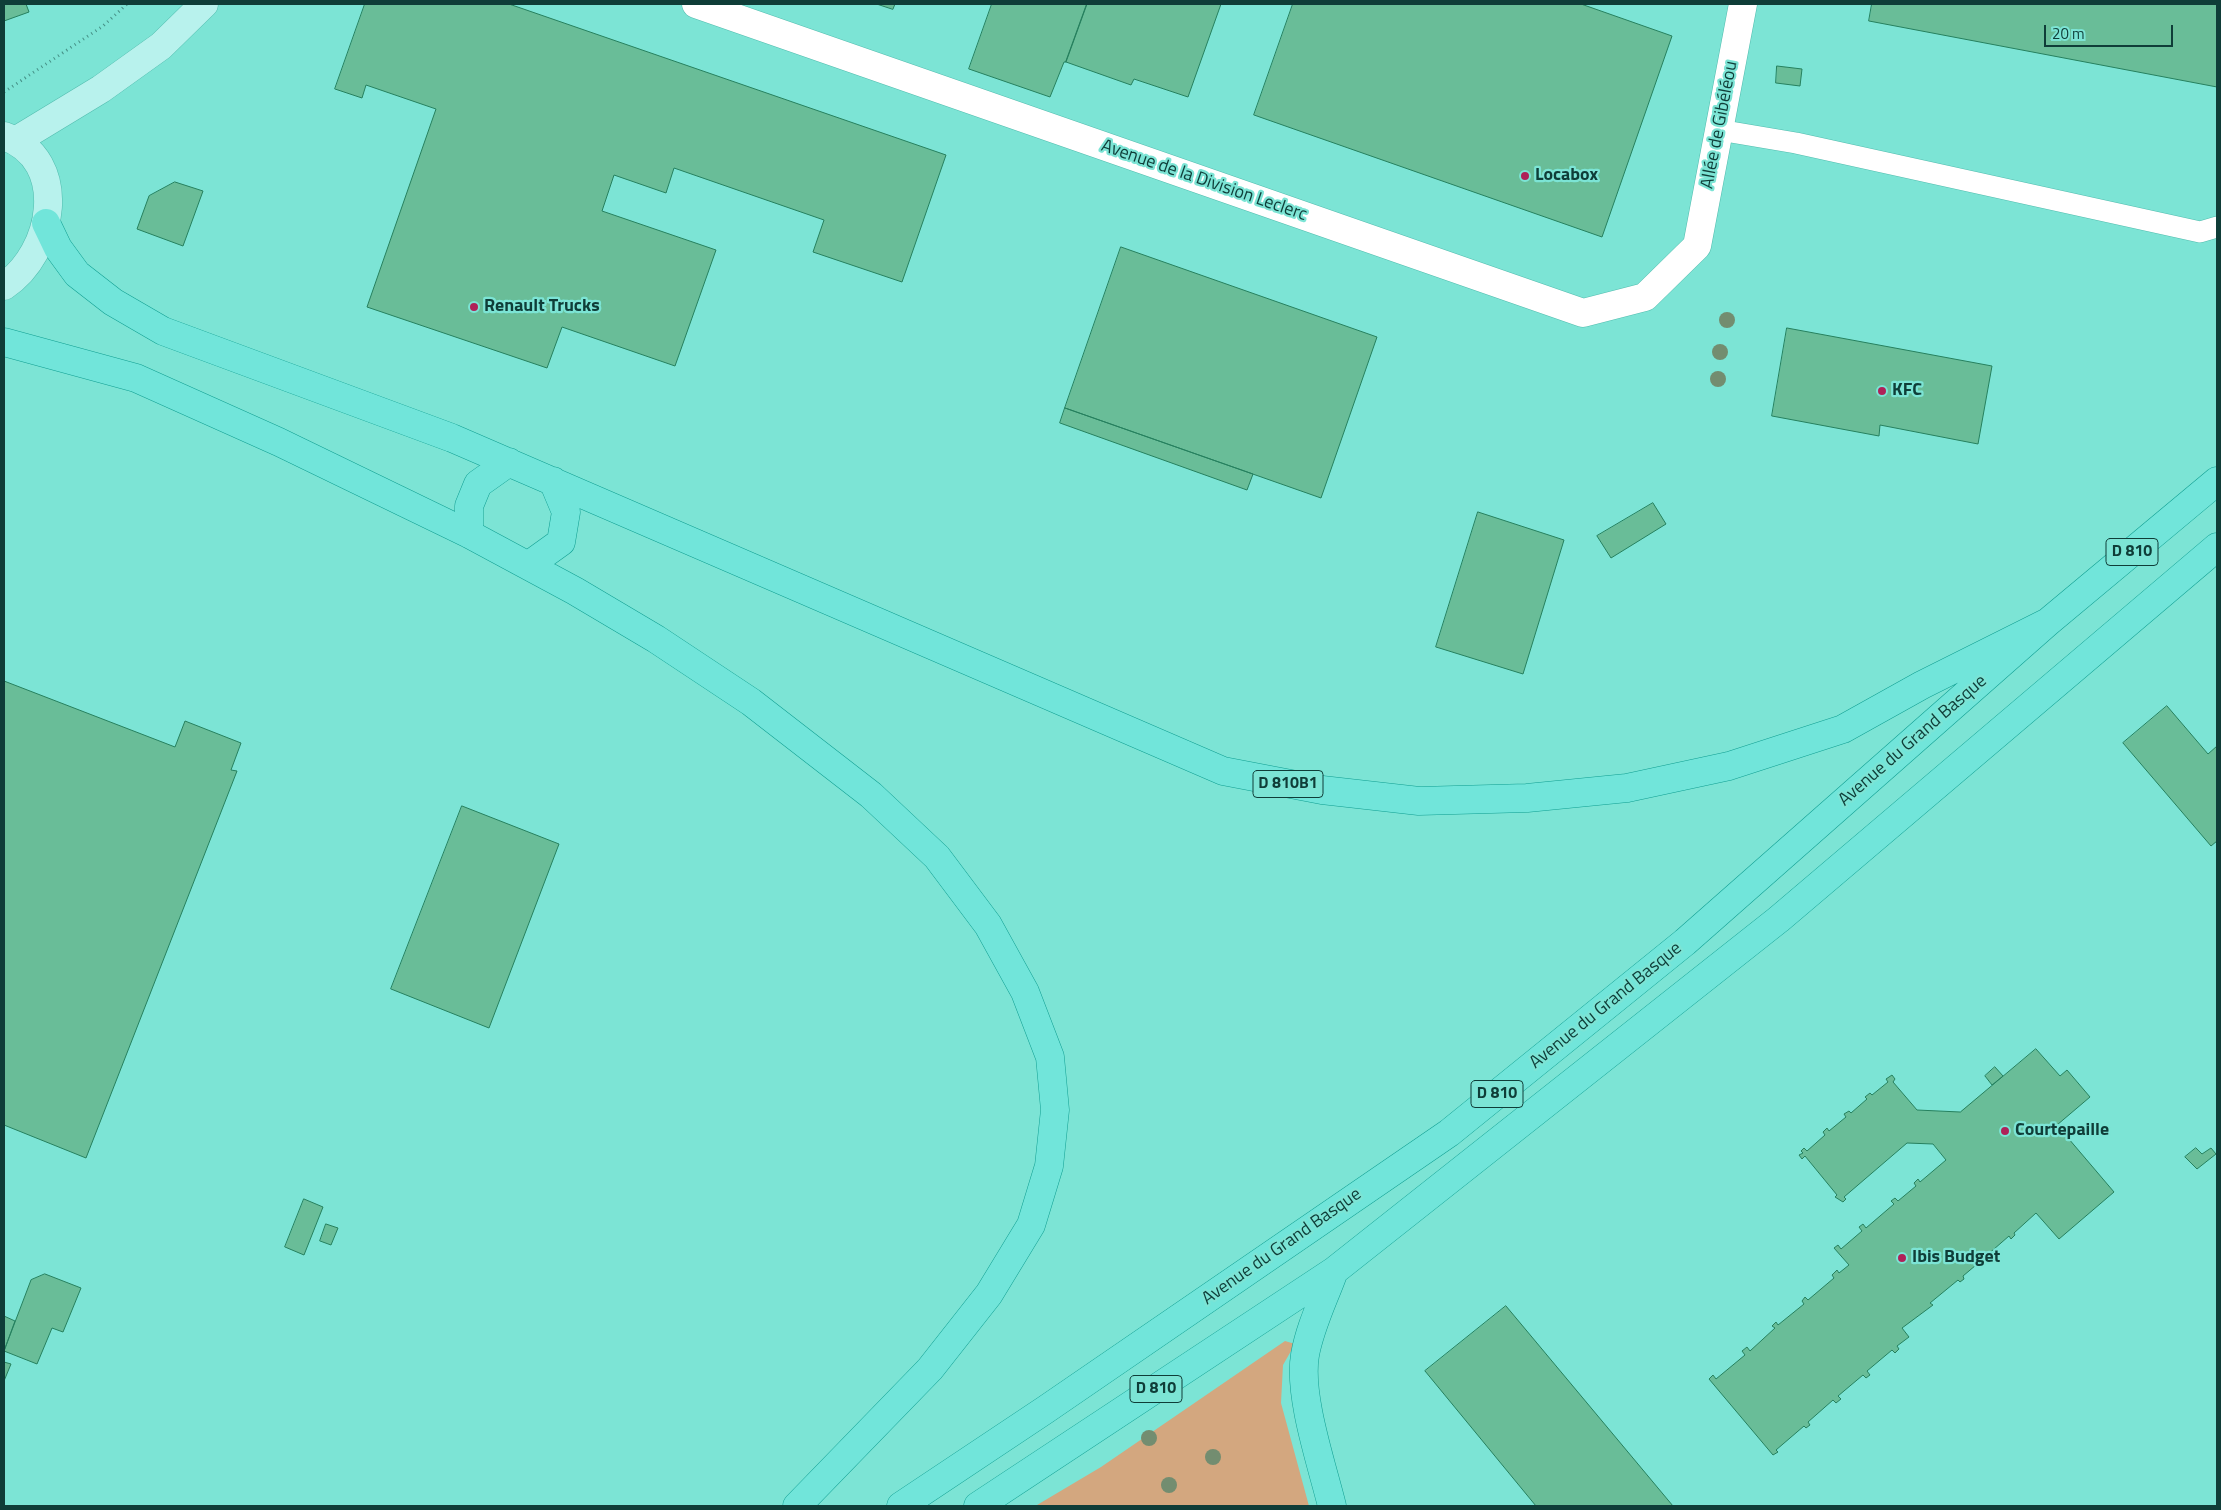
<!DOCTYPE html>
<meta charset="utf-8">
<style>
body{margin:0}
#map{position:relative;width:2221px;height:1510px;overflow:hidden;background:#7ce4d5;font-family:"Titillium Web",sans-serif}
canvas{display:block}
.frame{position:absolute;inset:0;border:5px solid #0f3d38;pointer-events:none}
.scale{position:absolute;left:2044px;top:25px;width:129px;height:22px;box-sizing:border-box;border:2px solid #0f3d38;border-top:0;padding-left:6px;font-size:15px;line-height:18px;white-space:nowrap;color:#0f3d38;-webkit-text-stroke:4px #7ce4d5;paint-order:stroke}
</style>
<div id="map">
<canvas width="2221" height="1510"></canvas>
<div class="frame"></div>
<div class="scale">20 m</div>
</div>
<script>
const g = document.querySelector('canvas').getContext('2d');
g.lineJoin = 'round';
function fillPath(path, color) {
  g.fillStyle = color;
  g.fill(path, 'evenodd');
}
function trace(path, color, width, dash) {
  g.strokeStyle = color;
  g.lineWidth = width;
  g.lineCap = dash ? 'butt' : 'round';
  g.setLineDash(dash || []);
  g.stroke(path);
}
function drawText(font, color, halo, rows, align = 'center') {
  g.font = font + ' "Titillium Web",sans-serif';
  g.lineWidth = 4.5;
  g.setLineDash([]);
  g.textBaseline = 'middle';
  g.strokeStyle = halo;
  g.fillStyle = color;
  for (const [text, x, y, turn = 0] of rows) {
    g.save();
    g.translate(x, y);
    g.rotate((+turn || 0) * Math.PI / 180);
    g.textAlign = isNaN(turn) ? turn : align;
    if (halo) g.strokeText(text, 0, 0);
    g.fillText(text, 0, 0);
    g.restore();
  }
}
const green = new Path2D(`
 M1285,1341l10,3 -12,21 -2,38 28,103 -272,-1 64,-38z`);
const building = new Path2D(`
 M4,4h22l3,8 -25,9z
 M365,4h144l437,151 -44,127 -89,-30 11,-32 -150,-52 -8,25 -52,-18 -12,36 114,39 -41,116 -113,-39 -15,41 -180,-61 69,-198 -70,-24 -4,13 -27,-9z
 M877,4h18l-2,5z
 M992,4h95l-21,58h-2l-14,35 -81,-28z
 M1087,4h134l-33,93 -54,-18 -3,6 -65,-23z
 M1293,4h288l91,32 -70,201 -348,-122z
 M1872,4h345v83l-348,-66z
 M1777,66l25,3 -2,17 -24,-3z
 M175,182l28,9 -20,55 -46,-17 12,-33z
 M1121,247l256,90 -56,161 -256,-90z
 M1787,328l205,38 -14,78 -98,-19 -1,11 -107,-20z
 M1065,408l188,66 -6,16 -187,-67z
 M1653,503l13,21 -55,34 -14,-22z
 M1478,512l86,28 -41,134 -87,-27z
 M4,681l171,66 10,-26 56,22 -10,27 6,1 -151,387 -82,-33z
 M2167,706l41,48 9,-8v95l-6,5 -88,-103z
 M462,806l97,38 -70,184 -98,-39z
 M2036,1049l24,27 7,-6 23,27 -33,28 57,67 -55,47 -23,-26 -22,20 1,2 -4,4 -2,-3 -23,20 2,2 -5,4 -1,-2 -19,16 1,3 -4,3 -2,-2 -28,23 3,2 -31,23 7,9 -12,9 2,3 -4,4 -3,-3 -25,21 3,4 -4,3 -3,-3 -25,21 3,3 -5,4 -3,-3 -25,22 2,3 -4,3 -2,-2 -28,24 2,2 -5,3 -64,-76 4,-4 3,4 29,-24 -3,-4 5,-4 3,4 25,-23 -3,-2 4,-4 2,3 26,-21 -2,-3 3,-4 3,3 26,-22 -2,-3 5,-5 2,3 10,-8 -15,-17 4,-3 3,4 21,-18 -3,-4 4,-3 3,4 28,-24 -3,-3 4,-3 3,3 18,-15 -2,-3 4,-4 2,3 26,-22 -13,-16 -26,-1 -63,54 2,2 -3,3 -8,-5 2,-2 -32,-39 -3,3 -3,-4 4,-2 -2,-2 3,-3 3,3 18,-16 -2,-3 4,-4 2,3 17,-14 -2,-3 5,-3 2,2 16,-14 -2,-2 5,-4 2,2 16,-13 -2,-3 6,-4 3,4 -2,3 24,28 43,2z
 M1995,1067l8,9 -11,9 -7,-9z
 M2196,1148l6,6 9,-6 5,6 -19,15 -12,-12z
 M304,1199l19,8 -19,48 -19,-8z
 M326,1224l12,4 -7,17 -11,-4z
 M45,1274l36,14 -18,44 -11,-4 -15,36 -33,-13 27,-71z
 M1506,1306l167,200h-137l-111,-135z
 M4,1316l11,5 -11,30z
 M4,1362l7,2 -7,17z`);
const path = new Path2D(`
 M4,92l99,-66 24,-22`);
const lane = new Path2D(`
 M1719,130l77,13 404,89 17,-5`);
const street = new Path2D(`
 M696,4l887,309 62,-16 52,-51 46,-242`);
const secondary = new Path2D(`
 M4,136c67,24 50,117 0,150
 M17,140l84,-51 60,-43 43,-42`);
const primary = new Path2D(`
 M46,223l12,25 19,26 36,28 50,29 289,107 771,333 99,19 97,11 108,-3 100,-10 102,-22 114,-37 79,-44 126,-63
 M4,342l132,36 143,64 190,92 106,57 81,48 95,63 120,93 66,62 51,68 37,67 25,65 5,53 -6,56 -18,59 -42,69 -59,75 -133,137
 M469,534v-28l9,-22 31,-22
 M529,565l32,-23 5,-30 -13,-31
 M901,1506l144,-96 404,-277 236,-191 363,-320 169,-141
 M978,1506l356,-235 445,-352 438,-372
 M1332,1506c-10,-41 -34,-110 -27,-151 5,-29 19,-56 29,-84`);
const trees = [
 [1727,320],
 [1720,352],
 [1718,379],
 [1149,1438],
 [1213,1457],
 [1169,1485]
];
const markers = [
 [1525,176,5,"#af2158"],
 [474,307,5,"#af2158"],
 [1882,391,5,"#af2158"],
 [2005,1131,5,"#af2158"],
 [1902,1258,5,"#af2158"]
];
const shields = [
 [2132,552,52],
 [1288,784,70],
 [1497,1094,52],
 [1156,1389,52]
];
const shieldNames = [
 ["D 810",2132,552],
 ["D 810B1",1288,784],
 ["D 810",1497,1094],
 ["D 810",1156,1389]
];
const streetNames = [
 ["Allée de Gibéléou",1720,125,-79],
 ["Avenue de la Division Leclerc",1204,181,19],
 ["Avenue du Grand Basque",1913,741,-41],
 ["Avenue du Grand Basque",1606,1006,-39],
 ["Avenue du Grand Basque",1282,1247,-35]
];
const poiNames = [
 ["Locabox",1535,176],
 ["Renault Trucks",484,307],
 ["KFC",1892,391],
 ["Courtepaille",2015,1131],
 ["Ibis Budget",1912,1258]
];
fillPath(green, '#d3a77f');
fillPath(building, '#69bd98');
trace(building, '#26805e', 1);
trace(lane, '#51bcae', 22);
trace(street, '#51bcae', 29);
trace(secondary, '#51bcae', 29);
trace(primary, '#129f92', 29);
trace(path, '#459086', 3, [1, 4]);
trace(lane, '#fff', 21);
trace(street, '#fff', 28);
trace(secondary, '#b8f2ed', 28);
trace(primary, '#71e5da', 28);
g.fillStyle = '#738d70';
for (const [x, y] of trees) {
  g.beginPath();
  g.arc(x, y, 8, 0, 2 * Math.PI);
  g.fill();
}
for (const [x, y, r, color] of markers) {
  const dot = new Path2D();
  dot.arc(x, y, r, 0, 2 * Math.PI);
  g.fillStyle = color;
  g.fill(dot);
  trace(dot, '#7ce4d5', 2);
}
for (const [x, y, w] of shields) {
  const box = new Path2D();
  box.roundRect(x - w / 2, y - 13.5, w, 27, 4);
  g.fillStyle = '#7ce4d5';
  g.fill(box);
  trace(box, '#0f3d38', 1);
}
drawText('bold 16px', '#0f3d38', null, shieldNames);
drawText('18px', '#0f3d38', '#7ce4d5', streetNames);
drawText('bold 18px', '#0f3d38', '#7ce4d5', poiNames, 'left');
</script>
